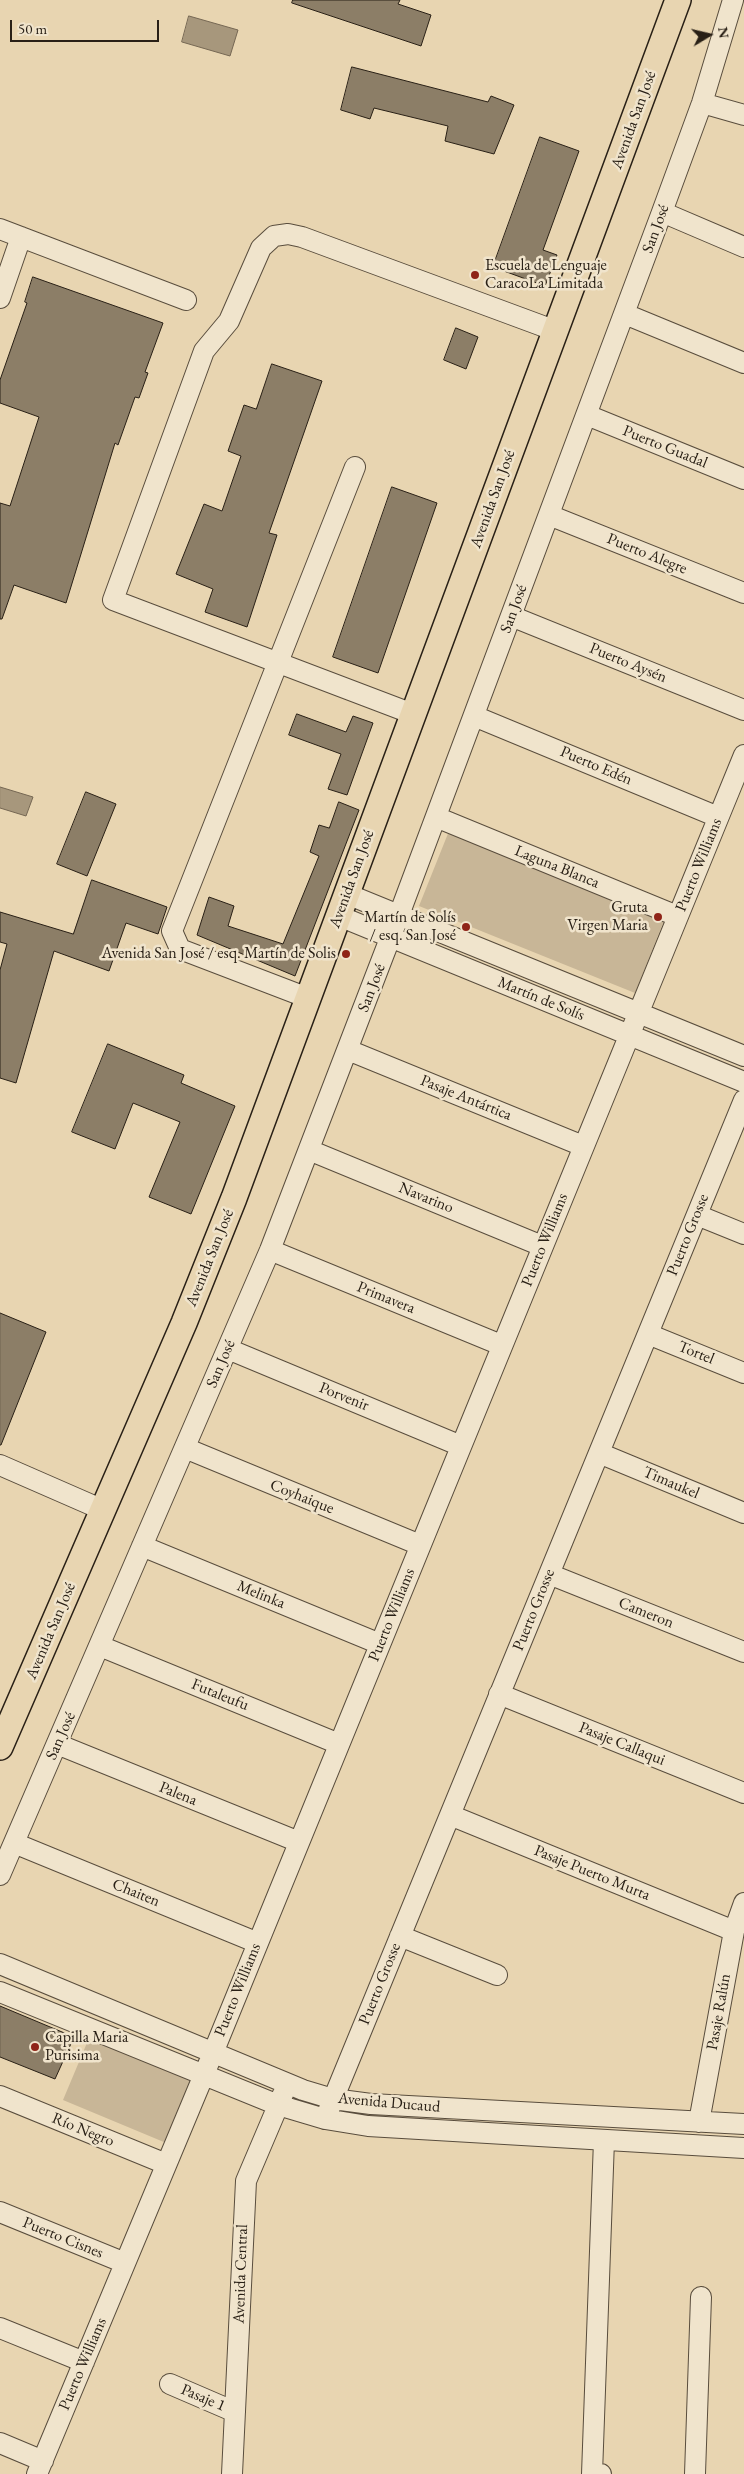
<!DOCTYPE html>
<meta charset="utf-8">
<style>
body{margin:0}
#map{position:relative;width:744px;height:2474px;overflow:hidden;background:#e8d5b1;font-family:"EB Garamond",serif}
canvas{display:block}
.north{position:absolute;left:684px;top:10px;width:50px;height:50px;-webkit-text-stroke:4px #f0e4cc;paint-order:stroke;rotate:81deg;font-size:14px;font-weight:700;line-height:20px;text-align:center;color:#292016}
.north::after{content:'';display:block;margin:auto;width:18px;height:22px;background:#292016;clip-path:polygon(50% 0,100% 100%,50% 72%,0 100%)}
.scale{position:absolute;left:10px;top:20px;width:149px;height:22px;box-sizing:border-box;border:2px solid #292016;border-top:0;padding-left:6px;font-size:15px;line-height:18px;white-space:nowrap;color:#292016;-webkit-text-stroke:4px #f0e4cc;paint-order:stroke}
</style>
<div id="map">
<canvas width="744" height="2474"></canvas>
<div class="north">N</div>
<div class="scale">50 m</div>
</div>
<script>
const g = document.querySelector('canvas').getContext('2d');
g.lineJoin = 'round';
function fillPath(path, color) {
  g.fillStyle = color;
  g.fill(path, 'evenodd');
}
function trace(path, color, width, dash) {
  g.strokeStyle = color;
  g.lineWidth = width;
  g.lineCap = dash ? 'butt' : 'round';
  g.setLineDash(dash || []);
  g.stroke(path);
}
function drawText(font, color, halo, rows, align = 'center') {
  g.font = font + ' "EB Garamond",serif';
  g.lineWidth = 5;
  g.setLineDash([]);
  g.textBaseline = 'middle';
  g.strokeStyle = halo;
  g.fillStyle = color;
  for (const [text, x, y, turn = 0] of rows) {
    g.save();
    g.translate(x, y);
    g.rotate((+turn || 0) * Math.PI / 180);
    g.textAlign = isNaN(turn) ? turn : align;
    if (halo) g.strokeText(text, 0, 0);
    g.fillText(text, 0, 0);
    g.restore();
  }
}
const green = new Path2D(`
 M449,831l216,87 -30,75 -216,-87z
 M89,2038l108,45 -26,62 -108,-45z`);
const water = new Path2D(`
 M189,16l49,14 -8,26 -48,-14z
 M0,787l33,10 -7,19 -26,-8z`);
const building = new Path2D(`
 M293,0h107l-2,4 33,11 -10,31 -129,-43z
 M352,67l136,35 3,-6 23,9 -20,49 -49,-13 3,-15 -74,-18 -4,11 -29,-9z
 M540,137l39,14 -36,99 14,5 -12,31 -52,-19z
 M33,277l130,46 -18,49 3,1 -9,25 -4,-1 -17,48 -3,-2 -49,160 -52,-18 -12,34h-2v-116l10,3 29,-89 -39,-14v-23l27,-77 -2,-1z
 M456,328l22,9 -12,32 -22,-9z
 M272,364l50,17 -53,152 8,2 -30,92 -42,-15 8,-23 -37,-15 28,-70 18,7 19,-55 -13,-5 16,-46 12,4z
 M392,487l45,16 -59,170 -45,-16z
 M297,714l49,18 7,-16 20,7 -26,72 -19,-6 13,-35 -52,-19z
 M86,792l30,12 -29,72 -30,-12z
 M339,802l20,8 -64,166 -98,-41 12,-38 25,9 -6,20 55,18 36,-88 -9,-4 9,-27 10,3z
 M92,880l75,27 -9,27 -32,-11 -17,48 -55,-20 -38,132 -16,-5v-108l7,-26 -7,-2v-30l73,22z
 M108,1044l76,31 -3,8 54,23 -44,108 -42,-17 31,-75 -47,-19 -18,46 -43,-17z
 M0,1313l46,19 -45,113h-1z
 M0,2006l74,31 -19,42 -55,-22z`);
const minor = new Path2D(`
 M702,103l42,12
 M662,212l82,35
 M0,229l186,71
 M0,298l21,-61
 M625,314l119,49
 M587,415l157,64
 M549,515l195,78
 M511,616l233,94
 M413,714l-300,-114 91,-249 25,-30 32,-73 13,-12 14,-2 14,3 254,94
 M474,716l244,101
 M436,817l241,99
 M347,894l397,162
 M339,916l405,166
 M308,998l-128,-49 -8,-18 183,-464
 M348,1050l235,96
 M309,1150l233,96
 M697,1215l47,19
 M270,1250l231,95
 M648,1334l96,39
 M228,1349l233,97
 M185,1448l235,97
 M599,1453l145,60
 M0,1465l103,45
 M142,1546l238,98
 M549,1574l195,78
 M100,1646l239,98
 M499,1694l245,99
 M57,1744l242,98
 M450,1815l284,116
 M14,1843l244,100
 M0,1875l270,-625 129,-335 263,-703 40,-109 31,-103
 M400,1936l97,39
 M0,1964l303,126 30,9 38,5 373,20
 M0,1992l278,113 47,14 43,7 376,22
 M0,2096l166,68
 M325,2119l419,-1019
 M699,2122l35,-191 10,-28
 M0,2212l125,51
 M0,2328l84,34
 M170,2384l65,28
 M0,2443l43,18
 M37,2474l176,-421 531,-1298
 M232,2474l14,-293 37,-87
 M601,2474h-9l12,-334
 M695,2474l6,-177`);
const major = new Path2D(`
 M0,1747l184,-424 50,-125 444,-1198`);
const markers = [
 [475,275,5,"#8f2418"],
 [658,917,5,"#8f2418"],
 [466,927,5,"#8f2418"],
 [346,954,5,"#8f2418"],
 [35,2047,5,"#8f2418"]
];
const streetNames = [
 ["Avenida San José",634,120,-70],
 ["San José",656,229,-70],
 ["Puerto Guadal",665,447,22],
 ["Avenida San José",493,499,-70],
 ["Puerto Alegre",647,554,22],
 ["San José",514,609,-70],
 ["Puerto Aysén",628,663,22],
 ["Puerto Edén",596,766,23],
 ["Puerto Williams",699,865,-68],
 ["Laguna Blanca",557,867,22],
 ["Avenida San José",352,879,-70],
 ["San José",372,988,-69],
 ["Martín de Solís",541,999,22],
 ["Pasaje Antártica",466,1098,22],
 ["Navarino",426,1198,22],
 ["Puerto Grosse",688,1235,-68],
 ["Puerto Williams",545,1240,-68],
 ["Avenida San José",210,1258,-68],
 ["Primavera",386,1298,22],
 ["Tortel",696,1353,22],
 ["San José",221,1364,-67],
 ["Porvenir",344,1397,22],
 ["Timaukel",671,1483,23],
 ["Coyhaique",302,1497,22],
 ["Melinka",261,1595,22],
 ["Puerto Grosse",534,1610,-68],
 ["Cameron",646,1613,22],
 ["Puerto Williams",392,1615,-68],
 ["Avenida San José",51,1631,-67],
 ["Futaleufu",220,1695,22],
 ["San José",61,1736,-66],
 ["Pasaje Callaqui",622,1744,22],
 ["Palena",178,1794,22],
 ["Pasaje Puerto Murta",592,1873,22],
 ["Chaiten",136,1893,22],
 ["Puerto Grosse",380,1984,-68],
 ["Puerto Williams",238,1990,-68],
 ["Pasaje Ralún",719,2012,-80],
 ["Avenida Ducaud",389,2103,5],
 ["Río Negro",83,2130,22],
 ["Puerto Cisnes",63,2238,22],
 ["Avenida Central",241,2274,-88],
 ["Puerto Williams",83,2364,-67],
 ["Pasaje 1",203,2398,23]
];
const poiNames = [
 ["Escuela de Lenguaje",485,266,"left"],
 ["CaracoLa Limitada",485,284,"left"],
 ["Gruta",648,908],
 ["Virgen Maria",648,926],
 ["Martín de Solís",456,918],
 ["/ esq. San José",456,936],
 ["Avenida San José / esq. Martín de Solis",336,954],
 ["Capilla Maria",45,2038,"left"],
 ["Purisima",45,2056,"left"]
];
fillPath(green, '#c8b697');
fillPath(water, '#a7977c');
trace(water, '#756753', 1);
fillPath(building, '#8c7e67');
trace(building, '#292016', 1);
trace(minor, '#594d3d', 22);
trace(major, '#292016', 28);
trace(minor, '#f0e4cc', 20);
trace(major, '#e8d5b1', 25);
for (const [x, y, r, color] of markers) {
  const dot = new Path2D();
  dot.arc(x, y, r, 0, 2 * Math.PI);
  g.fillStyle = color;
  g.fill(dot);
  trace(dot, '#f0e4cc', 2);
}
drawText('16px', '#292016', '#f0e4cc', streetNames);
drawText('16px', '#292016', '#f0e4cc', poiNames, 'right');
</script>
